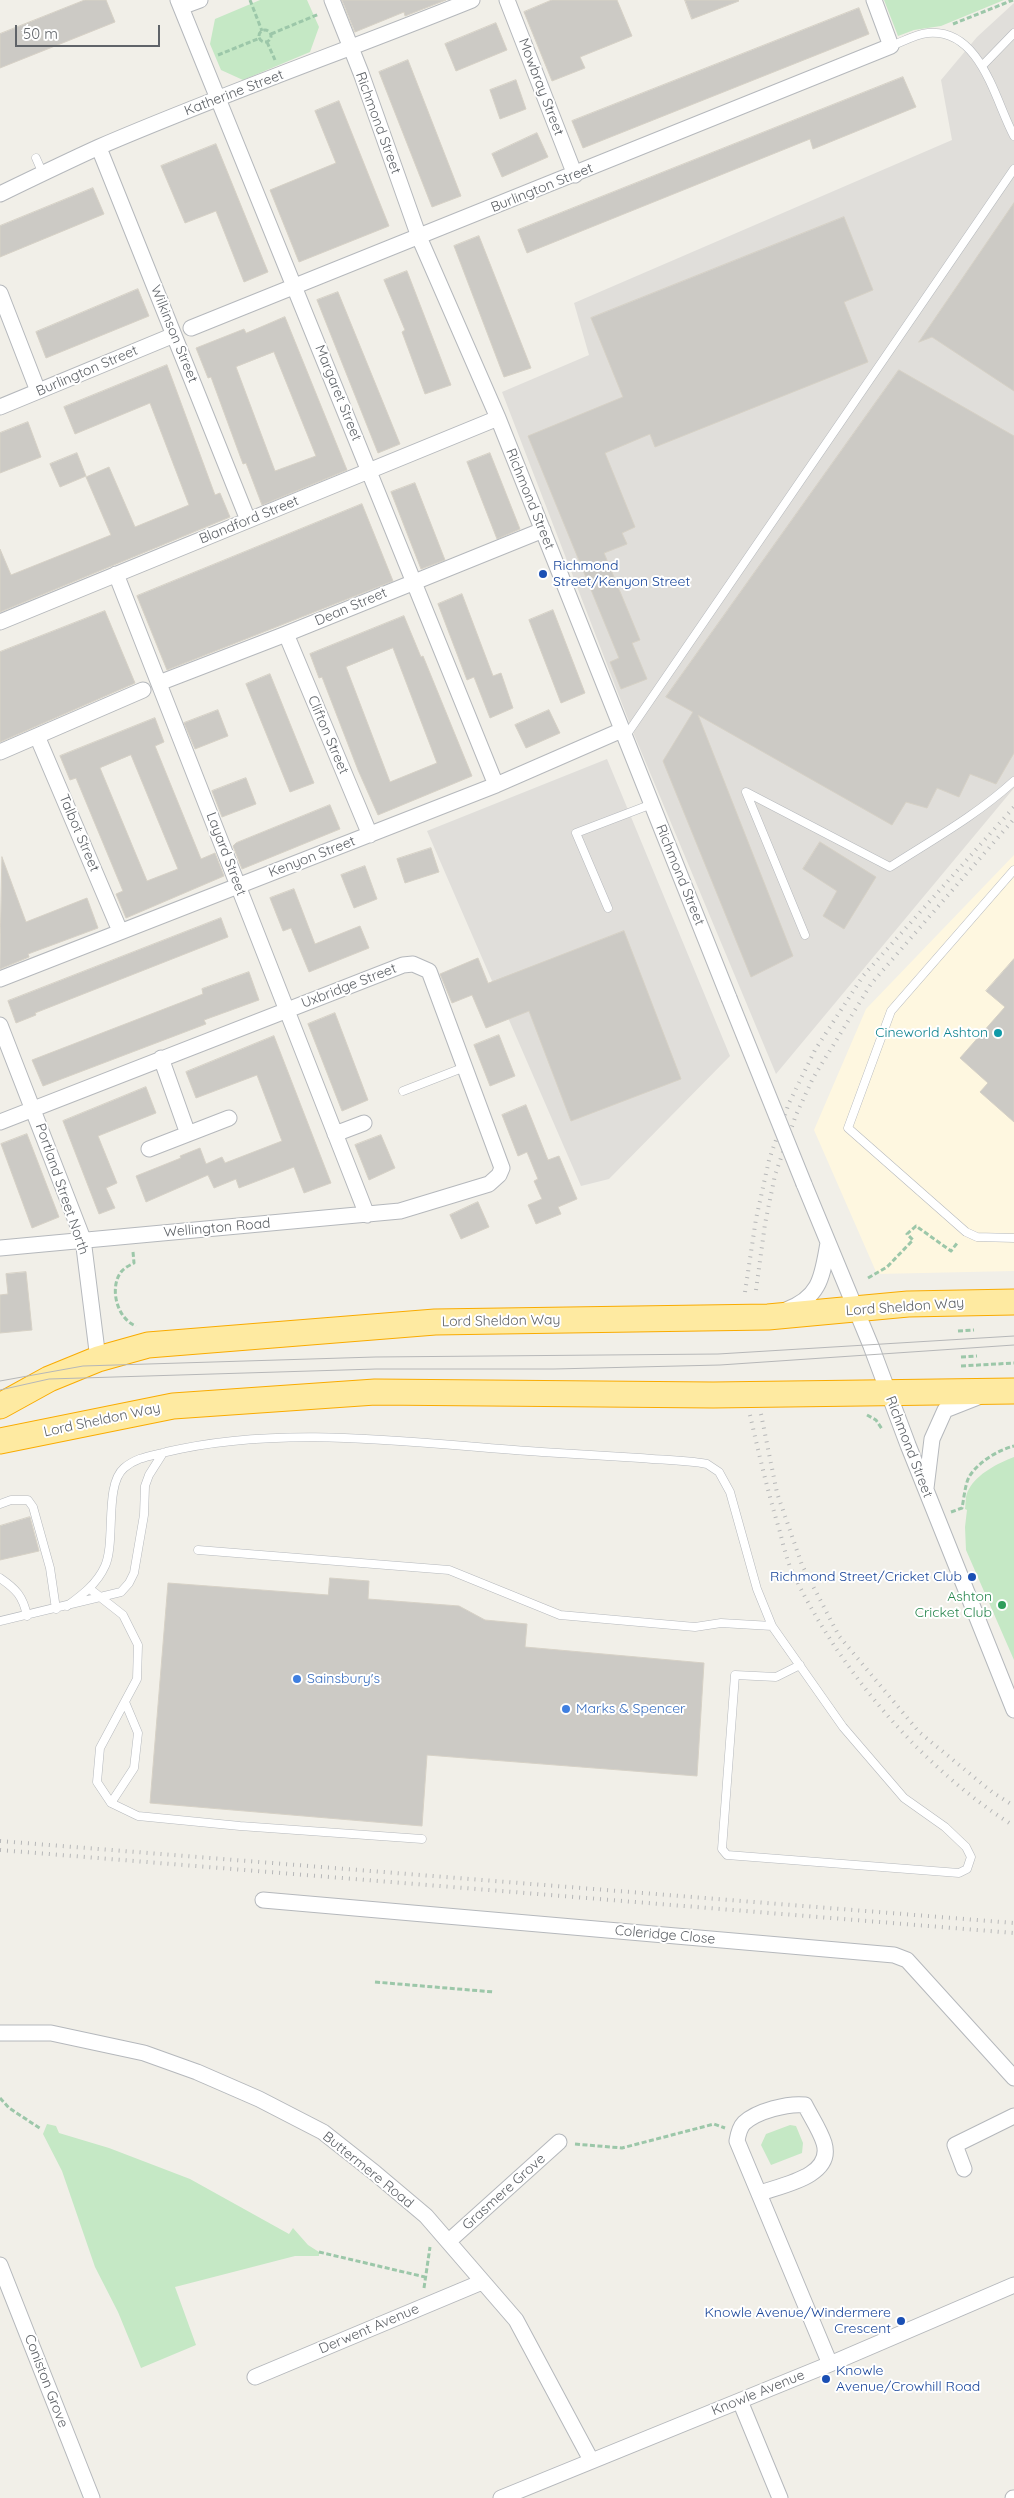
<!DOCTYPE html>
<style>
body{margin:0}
#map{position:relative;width:1014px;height:2498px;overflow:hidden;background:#f1efe8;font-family:Quicksand,sans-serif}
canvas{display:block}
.scale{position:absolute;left:15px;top:25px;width:145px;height:22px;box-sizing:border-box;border:2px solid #5f6368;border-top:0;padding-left:6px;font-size:15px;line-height:18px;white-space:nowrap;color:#5f6368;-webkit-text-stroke:4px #fff;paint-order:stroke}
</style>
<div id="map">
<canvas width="1014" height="2498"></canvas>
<div class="scale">50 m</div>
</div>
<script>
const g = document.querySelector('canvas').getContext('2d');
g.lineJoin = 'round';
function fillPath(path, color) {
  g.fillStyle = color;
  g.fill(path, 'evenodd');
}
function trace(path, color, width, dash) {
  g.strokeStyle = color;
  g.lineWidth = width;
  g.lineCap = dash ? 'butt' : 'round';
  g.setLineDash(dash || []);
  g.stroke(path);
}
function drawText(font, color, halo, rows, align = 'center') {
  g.font = font + ' Quicksand,sans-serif';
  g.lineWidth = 4;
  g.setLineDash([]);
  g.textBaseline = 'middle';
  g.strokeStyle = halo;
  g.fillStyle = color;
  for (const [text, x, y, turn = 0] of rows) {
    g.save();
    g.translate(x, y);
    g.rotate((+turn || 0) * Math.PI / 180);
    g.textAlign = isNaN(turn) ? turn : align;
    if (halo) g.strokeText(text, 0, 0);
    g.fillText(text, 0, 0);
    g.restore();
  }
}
const commercial = new Path2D(`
 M1014,855v416l-137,3 -63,-144 52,-121z`);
const industrial = new Path2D(`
 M1014,3v785l-238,286 -143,-342 -131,-340 87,-37 -15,-52 378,-163 -11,-60 36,-43z
 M607,759l123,297 -121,123 -28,7 -154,-355z`);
const green = new Path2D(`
 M260,0h47l12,27 -9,25 -67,28 -22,-10 -11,-26 5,-25z
 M884,0h120l-63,26 -27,4 -16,6z
 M1014,1457v203l-48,-110 -1,-23 2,-17 -2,-1c1,-7 0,-14 4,-20 8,-15 29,-26 45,-32z
 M47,2124l9,2 3,7 50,15 81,31 99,55 4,-6 15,17 11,7v4h-24l-120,31 21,58 -55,23 -23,-56 -23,-45 -33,-96 -19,-37z
 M790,2125l6,1 7,17 -1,10 -31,12 -10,-20 5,-11z`);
const building = new Path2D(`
 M85,0h21l9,22 -115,46v-34z
 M342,0h104l-41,16 -1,-4 -49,20z
 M552,0h65l15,36 -52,21 5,11 -33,13 -28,-69z
 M685,0h53l1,1 -47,18z
 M859,8l10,26 -286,114 -11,-27z
 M496,23l11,27 -51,21 -11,-27z
 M408,60l53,136 -29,11 -53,-135z
 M903,77l13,30 -103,42 -3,-10 -283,114 -9,-23z
 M516,80l10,29 -26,10 -10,-29z
 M339,101l50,125 -90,36 -29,-72 66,-27 -21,-52z
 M537,133l11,24 -46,20 -10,-23z
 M216,144l52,128 -24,10 -28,-71 -31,12 -24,-57z
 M93,188l11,26 -104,43v-31z
 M1014,203v188l-82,-54 -13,5z
 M844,217l29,73 -29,12 24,60 -213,85 -5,-13 -45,19 30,74 -13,6 5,11 -23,9 36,87 -8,3 15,36 -26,10 -11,-27 9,-4 -91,-222 95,-39 -32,-79z
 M479,236l52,132 -27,9 -50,-131z
 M407,271l44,114 -26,9 -23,-62 3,-2 -21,-50z
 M138,289l11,27 -103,42 -10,-26z
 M338,292l62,152 -22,9 -61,-153z
 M285,317l62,153 -85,35 -16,-42 -3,1 -32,-87 -3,1 -12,-30 48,-19 2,4zM274,352l42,104 -41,15 -39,-104z
 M167,365l48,130 5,-2 10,24 -230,95v-63l11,26 100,-40 -25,-58 23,-10 26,60 54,-22 -39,-102 -75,31 -11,-27z
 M899,370l115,66v317l-18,31 -26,-10 -11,23 -22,-9 -10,20 -21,-6 -14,23 -194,-110 95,241 -42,21 -88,-216 30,-49 -27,-15z
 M28,422l13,35 -41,16v-40z
 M77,453l9,23 -26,11 -10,-23z
 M490,453l30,76 -23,10 -30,-77z
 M415,483l30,77 -24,9 -30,-77z
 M362,504l31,77 -226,89 -30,-74z
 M462,594l31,82 8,-3 12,35 -23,10 -16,-41 -7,3 -29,-76z
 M553,610l32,83 -24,10 -32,-83z
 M105,611l30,72 -135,59v-90z
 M404,616l17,41 2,-1 49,120 -94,39 -20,-45 -36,-93 -3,1 -9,-24zM393,648l44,115 -47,19 -44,-115z
 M270,674l44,109 -24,9 -44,-108z
 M218,710l10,26 -33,13 -11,-26z
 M549,710l11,23 -34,15 -11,-23z
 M155,718l9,24 -9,4 46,113 14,-6 9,23 -98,42 -10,-24 7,-3 -47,-113 -6,2 -10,-24zM131,755l47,114 -31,12 -47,-113z
 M246,778l10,26 -34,13 -10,-26z
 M330,805l10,24 -98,40 -9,-23 3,-3z
 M820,842l56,35 -32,52 -21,-13 14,-25 -34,-22z
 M431,848l8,24 -34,11 -8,-24z
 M2,857l24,65 61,-24 11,30 -70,26 1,3 -29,12z
 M365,866l12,33 -23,9 -13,-33z
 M294,889l21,55 45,-18 9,22 -60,24 -18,-44 -8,3 -13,-33z
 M221,918l7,19 -193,76 1,2 -20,8 -8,-22z
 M624,931l57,148 -110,42 -42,-110 -43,17 -14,-33 -20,8 -12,-29 38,-16 10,25z
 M1014,959v163l-34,-30 8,-9 -28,-25 45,-51 -19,-16z
 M249,972l10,28 -55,20 2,4 -163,62 -11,-26 171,-66 -1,-5z
 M335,1013l33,87 -26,11 -34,-87z
 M499,1035l16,41 -25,10 -16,-41z
 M274,1036l57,147 -27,10 -10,-26 -55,21 -3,-9 -22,9 -6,-13 -62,27 -10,-26 45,-18 -1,-2 20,-8 6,16 16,-7 3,6 57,-22 -25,-66 -61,23 -10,-26z
 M146,1087l10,26 -58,23 19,47 -11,5 9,20 -16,6 -36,-93z
 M526,1105l22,55 11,-4 18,43 -19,8 3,7 -25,10 -8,-19 14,-6 -8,-18 4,-2 -11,-27 -9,4 -16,-41z
 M27,1134l32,83 -27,11 -31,-84z
 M381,1135l14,33 -26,12 -14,-35z
 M478,1202l11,25 -28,12 -11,-24z
 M26,1272l6,58 -32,3v-38l8,-1 -2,-20z
 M30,1517l9,34 -39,9v-34z
 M330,1578l39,3 -1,18 91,7 26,14 42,4 -2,23 179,16 -7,113 -270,-21 -5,71 -272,-23 18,-220 160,12z`);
const path = new Path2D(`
 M250,0l12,31
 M953,24l60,-24
 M259 36a6 6 0 1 1 12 0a6 6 0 1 1-12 0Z
 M271,34l48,-20
 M267,42l8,18
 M218,55l42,-17
 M133,1252l1,11c-4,2 -10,5 -13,9 -12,16 -4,47 15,54
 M868,1278l19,-11 26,-27 -6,-6 9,-8 35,25 7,-9
 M958,1331l16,-1
 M961,1357l16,-1
 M961,1366l53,-3
 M867,1415l9,5 6,9
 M951,1512l11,-4c2,-10 3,-23 7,-31 9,-15 29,-27 45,-31
 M375,1982l119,10
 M0,2098l9,10 32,21
 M575,2144l47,4 92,-24 11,4
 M319,2252l106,25
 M424,2288l6,-41`);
const service = new Path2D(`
 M891,46c11,-4 25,-12 37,-13 53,-5 67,68 86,103
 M983,65l31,-32
 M36,158l7,16
 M625,737l389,-568
 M1014,870l-123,141 -43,117 118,104 11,5 37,1
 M608,908l-32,-75 76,-29
 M805,935l-59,-143 144,75c42,-27 87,-52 124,-86
 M403,1091l62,-24
 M0,1504l11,-4h17l5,7 17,61 6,41
 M198,1550l251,20 111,45 135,12 26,-4 51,3
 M0,1578c16,11 23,18 27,38
 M90,1589l33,26 15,30 -1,34 -37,69 -3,34 14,21 27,13 102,10 182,13
 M67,1606c15,-11 30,-22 38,-40 11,-24 -1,-81 19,-98 13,-11 27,-12 42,-16 121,-29 254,-8 376,0 33,2 65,4 98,6 22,2 45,2 67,6l12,8 11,20 27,97 15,37 71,101 61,71 41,29 21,20 5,10 -4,12 -8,4 -232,-18 -5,-6 13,-174 41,2 24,-12
 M0,1621l121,-29 8,-9 5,-10 10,-58 1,-29 4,-11 14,-22
 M111,1803l23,-35 4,-35 -13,-31`);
const minor = new Path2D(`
 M178,0l318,785
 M332,0l29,73 58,164 79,181 231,580
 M507,0l68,175
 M181,7l19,-7
 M99,148l149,372
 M0,194c33,-16 66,-32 99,-47 123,-53 249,-97 373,-147
 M0,293l38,98
 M191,328l700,-282 -17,-46
 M0,407l174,-72
 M116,574l251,641
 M0,622l498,-204
 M286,634l84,201
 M159,683l127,-49 257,-104
 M37,736l83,195
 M0,752l143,-62
 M0,979l496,-194 126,-55
 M0,1025l83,214 15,120
 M161,1058l27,76
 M0,1122l403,-157 10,-1 16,7 73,197 -3,7 -10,9 -89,27 -400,37
 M335,1134l29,-11
 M149,1149l80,-31
 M804,1184l67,162 37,99 106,265
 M786,1310c35,-13 36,-34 42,-67
 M926,1488l6,-49 13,-29 33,-13
 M263,1900l631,55 13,5 107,118
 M0,2033h51l93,20 53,19 62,27 64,33 52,41 51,43 90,104 75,140
 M964,2169l-9,-24 59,-29
 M760,2193c23,-8 74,-17 64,-50 -4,-13 -13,-26 -19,-38 -17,-2 -48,6 -61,18 -4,4 -6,12 -7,18l93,223
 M449,2241l110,-99
 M0,2265l92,233
 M255,2377l227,-95
 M740,2401l40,97
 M501,2498l329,-134 184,-79
 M1013,2498h1`);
const trunk = new Path2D(`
 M0,1406l49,-27 49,-20 50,-14 287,-23 333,-5 140,-13 106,-2
 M0,1441l173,-35 202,-14 338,3 301,-4`);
const tram = new Path2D(`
 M0,1381l83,-15 292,-9 343,-3 296,-18
 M0,1390l49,-11 327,-10h178l166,-4 294,-20`);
const rail = new Path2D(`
 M756,1290l9,-66 10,-49 21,-60 17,-37 58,-94 143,-165
 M745,1292l11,-73 13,-59 20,-57 26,-53 48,-74 151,-169
 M761,1414l16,79 25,72 37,71 80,96 73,60 22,14
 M750,1415c9,39 18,78 30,117 3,12 6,25 11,37 46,98 130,199 223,257
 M0,1841l1014,82
 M0,1850l1014,83`);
const minorBridge = new Path2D(`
 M729,998l75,186`);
const markers = [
 [543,574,5,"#1a4fb4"],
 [998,1033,5,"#0f9aa8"],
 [972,1577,5,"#1a4fb4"],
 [1002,1605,5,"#2e9e5b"],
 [297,1679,5,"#3f7fe0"],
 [566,1709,5,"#3f7fe0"],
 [901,2321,5,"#1a4fb4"],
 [826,2379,5,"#1a4fb4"]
];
const streetNames = [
 ["Mowbray Street",541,87,69],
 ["Katherine Street",234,93,-21],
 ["Richmond Street",378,123,70],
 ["Burlington Street",542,188,-22],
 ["Wilkinson Street",174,334,68],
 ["Burlington Street",87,371,-23],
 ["Margaret Street",338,393,68],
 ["Richmond Street",530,499,68],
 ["Blandford Street",249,520,-22],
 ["Dean Street",351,607,-23],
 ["Clifton Street",328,735,67],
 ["Talbot Street",79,833,67],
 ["Layard Street",226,854,69],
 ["Kenyon Street",312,857,-21],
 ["Richmond Street",680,875,68],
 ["Uxbridge Street",349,986,-21],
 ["Portland Street North",62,1189,71],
 ["Wellington Road",217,1228,-5],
 ["Lord Sheldon Way",905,1307,-4],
 ["Lord Sheldon Way",501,1321,-1],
 ["Lord Sheldon Way",102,1420,-12],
 ["Richmond Street",909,1447,69],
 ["Coleridge Close",665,1935,5],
 ["Buttermere Road",368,2170,39],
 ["Grasmere Grove",504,2192,-42],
 ["Derwent Avenue",369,2329,-23],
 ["Coniston Grove",46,2381,69],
 ["Knowle Avenue",758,2393,-22]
];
const transitNames = [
 ["Richmond",553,566],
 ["Street/Kenyon Street",553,582],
 ["Richmond Street/Cricket Club",962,1577,"right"],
 ["Knowle Avenue/Windermere",891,2313,"right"],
 ["Crescent",891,2329,"right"],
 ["Knowle",836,2371],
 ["Avenue/Crowhill Road",836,2387]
];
const cultureNames = [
 ["Cineworld Ashton",988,1033]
];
const leisureNames = [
 ["Ashton",992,1597],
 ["Cricket Club",992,1613]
];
const shopNames = [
 ["Sainsbury's",307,1679],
 ["Marks & Spencer",576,1709]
];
fillPath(commercial, '#fef7e0');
fillPath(industrial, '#e0deda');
fillPath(green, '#c5e8c5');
fillPath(building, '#cccac5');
trace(building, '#d6d1c6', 1);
trace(service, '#b5b8bc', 9);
trace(minor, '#b5b8bc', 17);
trace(trunk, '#f9ab00', 27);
trace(path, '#9cc7a9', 3, [5, 2.5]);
trace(service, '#fff', 8);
trace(minor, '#fff', 15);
trace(trunk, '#feeaa1', 25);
trace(tram, '#b6b7b8', 1);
trace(rail, '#b6b7b8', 4, [1, 6]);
trace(minorBridge, '#b5b8bc', 17, []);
trace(minorBridge, '#fff', 15);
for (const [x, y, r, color] of markers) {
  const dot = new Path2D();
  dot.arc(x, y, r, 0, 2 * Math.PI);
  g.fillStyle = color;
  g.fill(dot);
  trace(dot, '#fff', 2);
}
drawText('14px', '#5f6368', '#fff', streetNames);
drawText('14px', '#164399', '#fff', transitNames, 'left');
drawText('14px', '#0d838f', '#fff', cultureNames, 'right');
drawText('14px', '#27864d', '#fff', leisureNames, 'right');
drawText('14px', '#366cbe', '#fff', shopNames, 'left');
</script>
